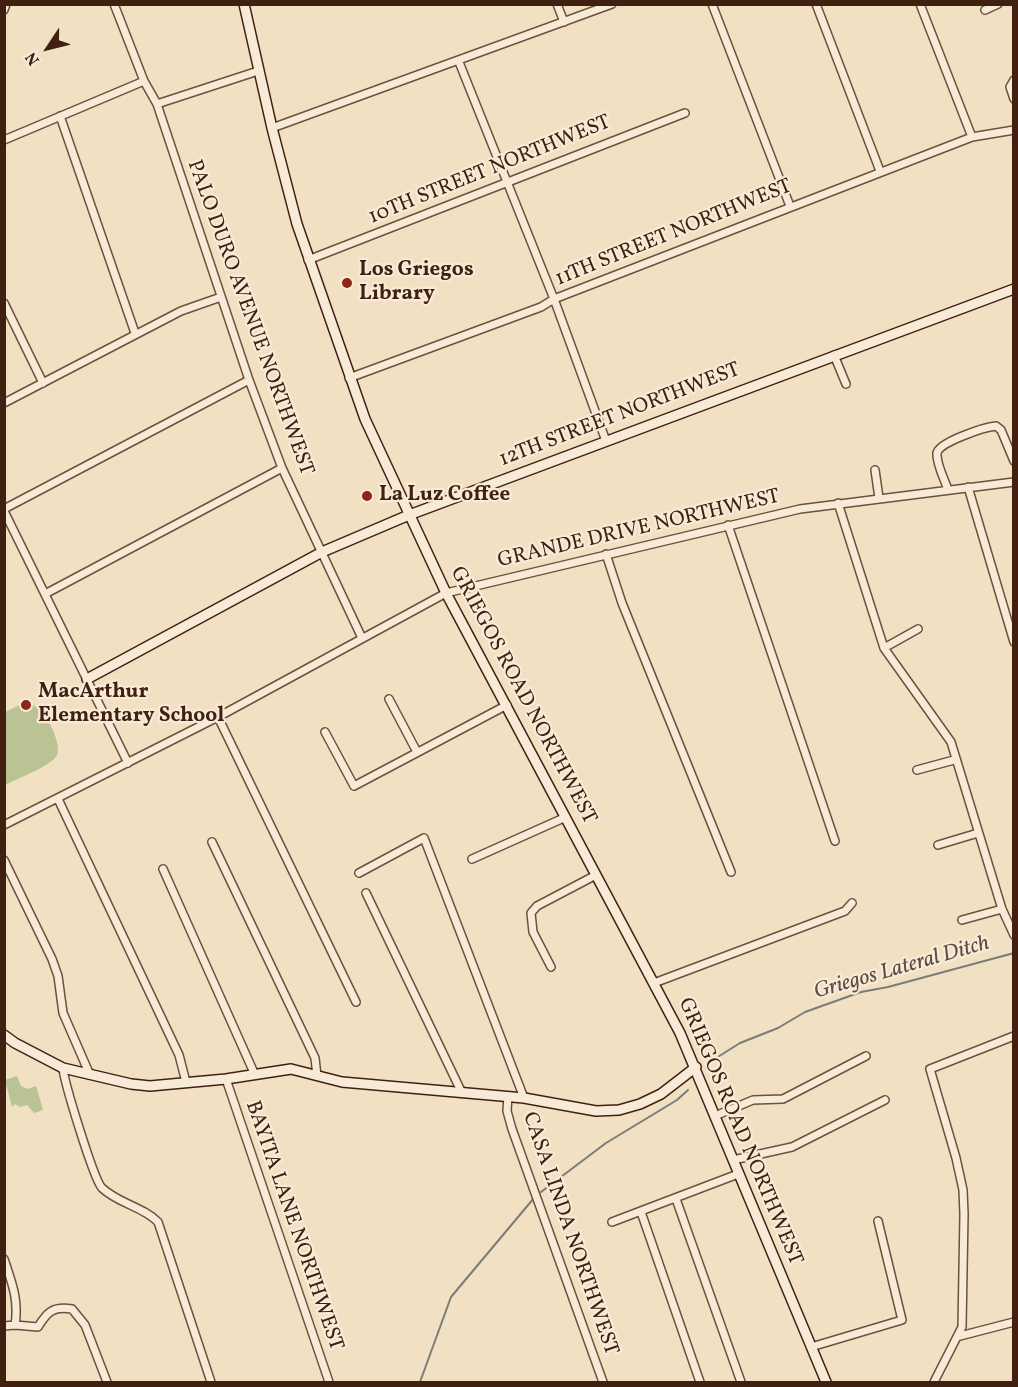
<!DOCTYPE html>
<style>
body{margin:0}
#map{position:relative;width:1018px;height:1387px;overflow:hidden;background:#f2e0c2;font-family:Vollkorn,serif}
canvas{display:block}
.frame{position:absolute;inset:0;border:6px solid #412012;pointer-events:none}
.north{position:absolute;left:18px;top:18px;width:60px;height:60px;-webkit-text-stroke:4px #f7ebd7;paint-order:stroke;rotate:235deg;font-size:16px;font-weight:700;line-height:24px;text-align:center;color:#412012}
.north::after{content:'';display:block;margin:auto;width:21px;height:27px;background:#412012;clip-path:polygon(50% 0,100% 100%,50% 72%,0 100%)}
</style>
<div id="map">
<canvas width="1018" height="1387"></canvas>
<div class="frame"></div>
<div class="north">N</div>
</div>
<script>
const g = document.querySelector('canvas').getContext('2d');
g.lineJoin = 'round';
function fillPath(path, color) {
  g.fillStyle = color;
  g.fill(path, 'evenodd');
}
function trace(path, color, width, dash) {
  g.strokeStyle = color;
  g.lineWidth = width;
  g.lineCap = dash ? 'butt' : 'round';
  g.setLineDash(dash || []);
  g.stroke(path);
}
function drawText(font, color, halo, rows, align = 'center') {
  g.font = font + ' Vollkorn,serif';
  g.lineWidth = 4.5;
  g.setLineDash([]);
  g.textBaseline = 'middle';
  g.strokeStyle = halo;
  g.fillStyle = color;
  for (const [text, x, y, turn = 0] of rows) {
    g.save();
    g.translate(x, y);
    g.rotate((+turn || 0) * Math.PI / 180);
    g.textAlign = isNaN(turn) ? turn : align;
    if (halo) g.strokeText(text, 0, 0);
    g.fillText(text, 0, 0);
    g.restore();
  }
}
const green = new Path2D(`
 M24,703c17,-4 39,39 33,52 -5,11 -41,24 -52,30v-73z
 M17,1076l4,10 6,3 9,-3 7,24 -9,3 -7,-8 -7,2 -5,-3 -3,3 -7,-27z`);
const stream = new Path2D(`
 M706,1068l7,-8 27,-17 38,-15 27,-16 56,-20 27,-5 126,-34
 M541,1192l65,-49 71,-43 11,-10
 M420,1382l31,-85 83,-99`);
const street = new Path2D(`
 M114,4l30,77 13,23 92,276 33,88 80,170
 M557,4l7,18
 M712,4l78,202
 M816,4l64,167
 M920,4l52,133
 M4,10l2,-6
 M985,10l13,-6
 M459,62l95,237 52,142
 M1014,80l-4,7 4,12
 M157,104l101,-33
 M60,116l75,217
 M272,128l340,-124
 M4,140l140,-59
 M308,260l377,-147
 M4,303l39,80
 M834,355l12,29
 M349,378l192,-71 13,-8 418,-162 42,-7
 M4,403l177,-92 40,-14
 M875,470l4,28
 M968,487l46,155
 M948,490c-3,-10 -12,-26 -11,-37 2,-11 48,-26 59,-27l5,4 13,31
 M838,503l46,145 67,94 51,167 12,26
 M4,509l245,-129
 M4,511l124,252
 M728,525l107,316
 M606,554l16,49 109,269
 M45,594l237,-126
 M884,648l34,-19
 M389,699l28,53
 M218,717l138,285
 M325,732l29,54 153,-81
 M917,770l37,-10
 M58,799l121,256 7,27
 M4,825l214,-108 228,-124 354,-84 214,-27
 M212,842l103,216 2,18
 M938,845l40,-12
 M472,859l94,-42
 M4,860l48,99 6,17 5,37 27,62
 M163,869l92,206
 M359,873l65,-35 100,260
 M366,893l96,200
 M962,920l40,-11
 M551,967l-18,-35 -2,-19 6,-7 59,-31
 M654,983l191,-72 7,-8
 M63,1068c1,14 31,112 39,120 17,16 40,18 56,34l53,160
 M226,1079l103,303
 M508,1096l-1,15 5,18 91,253
 M715,1116l38,-16 30,-1 83,-43
 M733,1160l59,-13 93,-47
 M676,1199l65,183
 M641,1212l59,170
 M612,1222l126,-48
 M4,1259c8,24 15,41 11,66l-11,1
 M15,1325l23,2c9,-15 15,-21 34,-18l13,16 22,57
 M960,1336l54,-14
 M811,1347l91,-27 -24,-99
 M934,1382l28,-55 2,-113 -1,-24 -7,-32 -26,-89 84,-33`);
const secondary = new Path2D(`
 M244,4l28,124 25,96 68,195 81,174 234,440 146,349
 M87,679l235,-127 87,-37 605,-226
 M4,1035l11,8 48,25 68,16 19,2 76,-7 65,-10 51,13 182,16 72,13 23,-1 21,-6 21,-10 35,-27`);
const markers = [
 [347,283,6,"#8f2418"],
 [367,496,6,"#8f2418"],
 [26,705,6,"#8f2418"]
];
const streetNames = [
 ["10TH STREET NORTHWEST",490,171,-22],
 ["11TH STREET NORTHWEST",674,234,-22],
 ["PALO DURO AVENUE NORTHWEST",249,318,70],
 ["12TH STREET NORTHWEST",620,416,-21],
 ["GRANDE DRIVE NORTHWEST",639,530,-13],
 ["GRIEGOS ROAD NORTHWEST",522,696,62],
 ["GRIEGOS ROAD NORTHWEST",739,1132,67],
 ["BAYITA LANE NORTHWEST",293,1226,71],
 ["CASA LINDA NORTHWEST",569,1234,71]
];
const poiNames = [
 ["Los Griegos",359,271],
 ["Library",359,295],
 ["La Luz Coffee",379,496],
 ["MacArthur",38,693],
 ["Elementary School",38,717]
];
const waterNames = [
 ["Griegos Lateral Ditch",902,969,-16]
];
fillPath(green, '#b9c394');
trace(stream, '#797d79', 2);
trace(street, '#6d503e', 10);
trace(secondary, '#412012', 12);
trace(street, '#f7ebd7', 7);
trace(secondary, '#f7ebd7', 9);
for (const [x, y, r, color] of markers) {
  const dot = new Path2D();
  dot.arc(x, y, r, 0, 2 * Math.PI);
  g.fillStyle = color;
  g.fill(dot);
  trace(dot, '#f7ebd7', 2);
}
drawText('21px', '#412012', '#f7ebd7', streetNames);
drawText('bold 21px', '#412012', '#f7ebd7', poiNames, 'left');
drawText('italic 22px', '#5d4e45', '#f7ebd7', waterNames);
</script>
